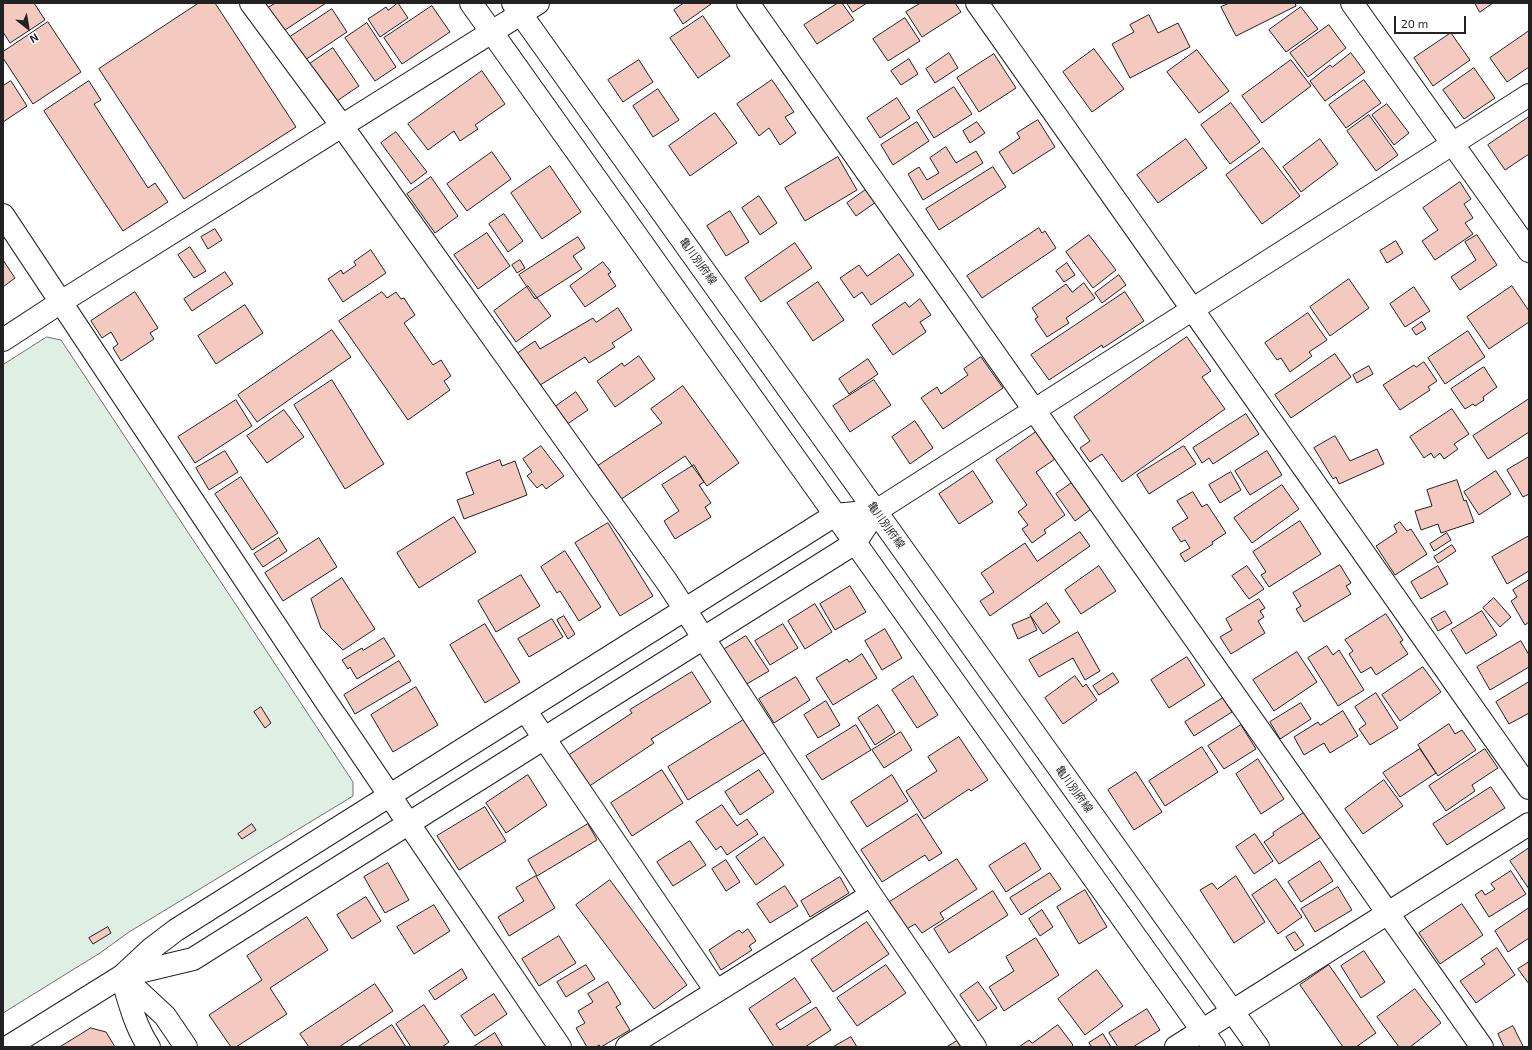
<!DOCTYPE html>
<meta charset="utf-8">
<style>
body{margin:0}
#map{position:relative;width:1532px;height:1050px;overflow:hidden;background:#fff;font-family:"Exo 2",sans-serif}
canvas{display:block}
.frame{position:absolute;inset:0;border:4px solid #222;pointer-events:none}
.north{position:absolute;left:8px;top:8px;width:40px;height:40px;-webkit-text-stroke:3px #fff;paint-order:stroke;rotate:149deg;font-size:11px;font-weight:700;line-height:16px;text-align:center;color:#222}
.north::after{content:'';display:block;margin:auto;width:14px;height:18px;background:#222;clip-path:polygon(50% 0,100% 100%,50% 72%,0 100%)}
.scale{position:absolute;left:1394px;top:16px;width:72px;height:18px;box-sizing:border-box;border:2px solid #222;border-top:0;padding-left:5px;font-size:12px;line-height:14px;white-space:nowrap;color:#222;-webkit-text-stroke:3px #fff;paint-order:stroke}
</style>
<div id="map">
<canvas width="1532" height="1050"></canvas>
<div class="frame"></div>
<div class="north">N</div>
<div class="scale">20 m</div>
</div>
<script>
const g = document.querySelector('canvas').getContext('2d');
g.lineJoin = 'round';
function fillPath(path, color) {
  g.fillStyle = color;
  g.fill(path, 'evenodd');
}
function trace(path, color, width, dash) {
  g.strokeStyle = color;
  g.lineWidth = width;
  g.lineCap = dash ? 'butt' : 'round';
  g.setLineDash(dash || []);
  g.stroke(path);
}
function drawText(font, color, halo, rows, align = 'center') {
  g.font = font + ' "Exo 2","Noto Sans JP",sans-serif';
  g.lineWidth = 3;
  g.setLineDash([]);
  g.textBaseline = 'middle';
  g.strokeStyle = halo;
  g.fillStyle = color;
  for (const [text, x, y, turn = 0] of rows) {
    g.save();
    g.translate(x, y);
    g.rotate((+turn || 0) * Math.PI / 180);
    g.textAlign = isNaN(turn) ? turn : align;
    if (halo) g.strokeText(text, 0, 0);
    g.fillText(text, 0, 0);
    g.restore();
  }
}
const green = new Path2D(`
 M47,337l14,3 292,442v14l-224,136 -29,21 -97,60v-648z`);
const building = new Path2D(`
 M3,3h31l11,17 -35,23 -7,-11z
 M199,3h16l81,124 -112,72 -85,-130z
 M276,3h50l-44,29 -16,-23z
 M398,3l10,15 -28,19 -12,-18 18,-12 2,3z
 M684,3h26l1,1 -28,20 -9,-14z
 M838,3h4l12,17 -37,24 -13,-19z
 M847,3h20l-14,9z
 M921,3h34l6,9 -39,25 -16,-25z
 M1230,3h65l1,3 -60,30 -15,-29z
 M1475,3h18l-13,9z
 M432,6l18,26 -48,32 -18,-26z
 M1301,7l17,22 -32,23 -17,-22z
 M332,9l15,23 -45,30 -15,-23z
 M1149,15l9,18 20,-10 12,24 -60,31 -18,-34 22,-12 -4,-7z
 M703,16l27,40 -32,22 -28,-40z
 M905,18l15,23 -32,20 -15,-22z
 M48,22l33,50 -48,32 -30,-46v-6z
 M367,23l29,44 -21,14 -30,-43z
 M1329,25l17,23 -38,29 -18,-24z
 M1529,31v36l-22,15 -17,-24z
 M1451,33l19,27 -37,26 -19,-28z
 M333,48l26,38 -25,17 -26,-38z
 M1094,49l30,40 -32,23 -29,-40z
 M1197,50l32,41 -30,22 -32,-41z
 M949,53l9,15 -23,15 -9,-14z
 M1351,53l14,19 -40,29 -15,-20 20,-16 2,2z
 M994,54l22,34 -37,24 -22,-34z
 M909,59l9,15 -17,11 -10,-14z
 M639,60l14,22 -30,20 -15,-22z
 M1291,60l20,26 -49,37 -20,-27z
 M1474,68l21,30 -31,21 -21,-29z
 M482,71l23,33 -30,21 3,4 -18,12 -6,-10 -26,19 -20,-26z
 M772,80l22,32 -9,5 11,16 -16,12 -11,-17 -10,8 -22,-32z
 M1364,80l17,23 -35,25 -17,-23z
 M11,81l16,25 -24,16v-36z
 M89,81l12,19 -7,4 54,84 7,-5 13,19 -45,29 -79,-120z
 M954,87l18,27 -38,24 -17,-27z
 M658,89l21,31 -26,17 -20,-31z
 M897,98l13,20 -30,20 -13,-20z
 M1231,103l29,39 -30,22 -29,-39z
 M1387,104l22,29 -15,12 -22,-30z
 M715,113l22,30 -47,33 -21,-30z
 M1369,115l29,40 -22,16 -29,-40z
 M1529,117v37l-24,16 -17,-25z
 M1038,120l17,27 -42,27 -14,-22 21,-14 -3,-5z
 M917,122l12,19 -36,24 -12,-20z
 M977,122l8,11 -15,10 -7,-12z
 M396,132l31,40 -16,12 -30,-41z
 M1186,139l21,29 -49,35 -21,-28z
 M1320,139l18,25 -37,28 -18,-25z
 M946,147l10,16 20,-12 7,12 -60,37 -15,-26 11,-7 8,13 12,-7 -9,-15z
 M1263,148l37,48 -38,28 -36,-49z
 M492,152l19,27 -44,32 -20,-27z
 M838,157l19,33 -52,31 -20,-33z
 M550,166l31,46 -39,27 -31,-46z
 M993,167l13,20 -67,43 -13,-21z
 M431,177l27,39 -23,17 -28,-39z
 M1460,182l11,17 -7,5 9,14 -8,5 8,11 -38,26 -13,-19 16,-11 -15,-22z
 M867,189l9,13 -20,14 -9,-13z
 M759,196l18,27 -17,12 -18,-27z
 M730,211l19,31 -23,14 -19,-30z
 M504,214l19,27 -15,11 -19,-28z
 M1039,228l3,5 3,-2 11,17 -74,50 -15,-22z
 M215,229l7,11 -14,9 -7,-12z
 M487,233l23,33 -32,23 -24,-34z
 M1089,235l27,35 -23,18 -27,-36z
 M1477,235l20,30 -37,25 -9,-13 25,-17 -11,-18z
 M578,237l7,11 -12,8 9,13 -47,30 -16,-24z
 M1396,241l7,12 -16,10 -7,-12z
 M795,243l17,25 -51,34 -16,-24z
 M190,247l16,24 -12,7 -16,-23z
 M371,250l15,23 -43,29 -15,-23 13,-9 2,4 13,-9 -2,-3z
 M899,254l15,21 -43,30 -9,-13 -8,6 -14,-20 19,-13 8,11z
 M3,260l12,18 -12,9z
 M520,260l5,8 -8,5 -5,-8z
 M603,262l8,10 -3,2 8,12 -31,21 -15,-21z
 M1067,263l8,12 -11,7 -8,-11z
 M225,272l8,12 -41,27 -8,-12z
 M1119,275l7,10 -24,18 -7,-10z
 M1349,279l20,29 -39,28 -20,-29z
 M818,282l26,38 -31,21 -26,-38z
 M1084,283l11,15 -29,20 3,5 -22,14 -12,-18 3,-2 -6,-9 34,-24 6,8z
 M528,286l23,30 -35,26 -22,-31z
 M1512,286l17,25v11l-40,27 -22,-32z
 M1414,287l16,24 -25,16 -15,-23z
 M135,292l23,36 -8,5 4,6 -33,22 -8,-13 5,-4 -7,-12 -9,6 -11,-17z
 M382,292l5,6 9,-6 5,7 3,-1 11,17 -11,8 29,42 8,-5 10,16 -7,5 6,9 -42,30 -69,-99z
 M1125,292l19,29 -41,27 -1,-3 -53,35 -18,-25z
 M920,299l11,16 -11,7 6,10 -33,23 -21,-30 33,-23 4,5z
 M245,305l18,28 -47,31 -18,-28z
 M618,308l14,22 -20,13 3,4 -26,16 -4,-6 -48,30 -21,-33 19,-13 5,8 53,-31 3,4z
 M1308,313l19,27 -18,12 3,4 -22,16 -9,-14 -4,2 -12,-17z
 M1422,322l4,7 -10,6 -4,-6z
 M332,330l19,27 -94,65 -19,-27z
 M1468,331l17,26 -40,27 -17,-26z
 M1187,337l24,34 -9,6 23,32 -103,73 -20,-28 -12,8 -10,-14 10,-7 -16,-24z
 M1335,354l16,23 -60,41 -16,-23z
 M639,356l16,23 -40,28 -18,-26 25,-18 2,3z
 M981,357l22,31 -60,41 -22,-31 16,-11 4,7 27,-19 -4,-6z
 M868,359l10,15 -29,20 -10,-15z
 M1424,362l13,19 -9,6 2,3 -30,20 -17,-25 31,-20 2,2z
 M1369,366l4,8 -16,9 -4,-8z
 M1484,367l13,20 -14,10 1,3 -9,6 -2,-2 -8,5 -14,-20z
 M332,380l52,84 -39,25 -51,-84z
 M874,380l17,25 -41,27 -17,-26z
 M683,386l56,77 -32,23 -22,-30 -71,48 -23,-34 71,-47 -11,-14z
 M576,392l12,18 -28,19 -12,-17z
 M1529,399v33l-41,27 -15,-23z
 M236,400l16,26 -57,37 -17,-26z
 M1452,409l17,25 -15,10 4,5 -14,10 -4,-6 -6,5 -3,-5 -7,5 -14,-21z
 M284,410l20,27 -37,26 -20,-27z
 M1246,414l13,20 -46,30 -4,-6 -7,5 -9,-15z
 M915,421l18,27 -23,16 -18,-27z
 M1036,432l19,27 -19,13 29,43 -21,15 2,3 -14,10 -10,-14 6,-4 -10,-13 9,-7 -31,-45z
 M1335,436l15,25 27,-12 7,15 -45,20 -3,-7 -3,2 -19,-31z
 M541,446l23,30 -18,13 -4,-5 -5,4 -10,-12 5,-4 -9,-13z
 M1184,446l12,18 -47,30 -12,-19z
 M225,451l13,21 -29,18 -13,-22z
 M1267,451l15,24 -32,20 -15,-24z
 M1529,457v37l-6,3 -16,-27z
 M500,460l2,6 13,-5 12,34 -63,24 -7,-19 17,-6 -8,-21z
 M694,465l10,17 -5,3 12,18 -6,4 6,10 -36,22 -11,-18 15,-10 -17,-26z
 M973,471l20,31 -34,22 -20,-30z
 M1496,471l15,23 -32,21 -15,-23z
 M1231,472l10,18 -21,13 -11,-18z
 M241,477l37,56 -26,17 -37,-56z
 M1076,480l18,27 -19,14 -19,-27z
 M1457,480l7,21 2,-1 8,22 -33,11 -3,-9 -17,6 -6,-19 17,-5 -5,-16z
 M1282,485l17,24 -47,34 -18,-25z
 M1193,492l9,15 5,-3 19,29 -14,9 1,2 -28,18 -5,-8 10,-6 -5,-8 -4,2 -9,-14 16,-10 -11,-17z
 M454,517l22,35 -57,36 -22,-35z
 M1300,521l21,33 -52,33 -8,-12 5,-3 -13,-20z
 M1400,522l7,9 4,-2 16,25 -32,21 -19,-29 21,-14 -3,-6z
 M608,523l45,73 -33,20 -45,-73z
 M1080,532l10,14 -100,70 -10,-15 14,-9 -13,-19 44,-30 12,18z
 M1447,533l4,7 -17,11 -4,-7z
 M1529,536v35l-22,13 -15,-27z
 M279,538l8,13 -24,16 -9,-13z
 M319,538l18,29 -54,34 -18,-28z
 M1452,545l4,6 -18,12 -4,-6z
 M565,551l36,56 -22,14 -19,-30 -3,2 -16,-26z
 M1340,565l11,18 -5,3 5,8 -47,28 -8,-13 5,-3 -8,-13z
 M1099,566l17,25 -35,23 -16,-24z
 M1247,566l17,23 -15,10 -17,-23z
 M1438,566l10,18 -27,15 -10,-17z
 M521,575l19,31 -44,26 -18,-31z
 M342,578l33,51 -32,21 -22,-22 -10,-29z
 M1529,580v42l-4,3 -14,-24 6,-4 -4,-7z
 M850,586l16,26 -31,18 -15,-26z
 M1494,598l17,19 -11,10 -17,-19z
 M1259,599l6,9 -5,3 4,6 -6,4 7,12 -34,21 -11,-17 12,-7 -6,-11z
 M1047,603l13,19 -17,12 -13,-19z
 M815,604l17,28 -27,17 -17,-28z
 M1445,611l7,12 -14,8 -7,-12z
 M1482,611l15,24 -31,19 -15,-24z
 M1386,614l17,26 -3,2 8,12 -32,21 -5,-8 -10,6 -12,-19 4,-3 -8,-11z
 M564,616l11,18 -7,5 -11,-19z
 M1031,617l6,13 -19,9 -6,-14z
 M552,619l11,18 -34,20 -11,-18z
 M485,624l35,58 -35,21 -35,-58z
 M783,624l15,24 -28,17 -15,-24z
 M885,629l17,29 -20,12 -17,-29z
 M1078,632l22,39 -15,9 -12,-22 -34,19 -10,-17z
 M746,636l23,35 -24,14 -22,-35z
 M384,638l11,18 -38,23 -7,-12 -2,2 -6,-9 20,-12 1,2z
 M1521,641l8,14v12l-39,23 -13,-23z
 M1327,646l6,9 6,-5 25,40 -26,16 -30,-48z
 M1297,652l20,30 -43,29 -21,-31z
 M862,654l15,24 -44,27 -17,-27 31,-19 2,3z
 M1187,657l18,28 -36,23 -18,-28z
 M399,661l12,20 -56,33 -11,-19z
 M1423,667l18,25 -41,29 -18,-26z
 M692,672l19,30 -60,37 3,4 -69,46 -21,-31 68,-45 -2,-3z
 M1113,673l6,9 -20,13 -6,-9z
 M913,676l25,39 -21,13 -25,-38z
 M1075,676l8,11 3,-3 11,16 -34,24 -18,-26z
 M796,677l14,23 -36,23 -15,-24z
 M1529,682v31l-20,11 -13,-22z
 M416,687l22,38 -45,27 -22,-37z
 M1376,693l22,35 -28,17 -11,-16 7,-5 -11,-17z
 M1223,698l9,14 -38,24 -9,-14z
 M826,701l14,24 -22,13 -14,-23z
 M1301,703l10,16 -31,20 -10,-17z
 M878,705l17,27 -20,13 -17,-27z
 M261,707l10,16 -6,5 -11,-16z
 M1343,711l15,25 -28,17 -6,-10 -20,12 -10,-18 24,-15 2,3z
 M745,719l21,33 -78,48 -20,-33z
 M1449,724l6,10 7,-4 14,20 -38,26 -20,-31z
 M856,725l15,25 -49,30 -16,-24z
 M1241,725l15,24 -32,20 -16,-23z
 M901,732l11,18 -28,18 -12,-18z
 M959,737l29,43 -17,11 -2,-2 -45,30 -18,-28 31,-20 -9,-14z
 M1202,747l16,25 -53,34 -16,-25z
 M1420,749l16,24 -36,24 -17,-24z
 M1485,749l13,19 -26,17 3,6 -29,20 -17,-25z
 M1258,759l26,40 -23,15 -25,-40z
 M662,770l21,33 -51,33 -21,-33z
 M759,770l15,22 -34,23 -15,-23z
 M1136,772l26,40 -28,18 -26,-40z
 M528,775l19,30 -41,28 -20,-30z
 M892,775l16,26 -41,26 -16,-25z
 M1384,780l19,26 -40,28 -18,-25z
 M1491,787l14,21 -58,37 -14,-21z
 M722,805l15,21 10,-7 11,15 -31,21 -6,-9 -5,4 -20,-28z
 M485,807l21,34 -47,29 -22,-34z
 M1305,812l16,25 -42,27 -15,-22 10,-7 -1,-2z
 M917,814l25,39 -13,8 -4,-6 -43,27 -21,-32z
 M252,824l4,6 -14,9 -4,-5z
 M588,824l9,16 -60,36 -9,-16z
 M1255,834l18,27 -19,13 -18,-27z
 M764,837l20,28 -28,20 -20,-28z
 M690,841l16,24 -33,21 -16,-24z
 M1025,843l16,26 -35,23 -17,-26z
 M1529,848v41l-19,-28z
 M957,859l20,30 -37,24 4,6 -22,14 -7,-9 -10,6 -17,-27z
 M726,860l14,22 -14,9 -14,-22z
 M1320,861l13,20 -32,21 -13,-20z
 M388,863l21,37 -24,13 -21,-36z
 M1511,871l15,23 -37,23 -14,-22 7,-5 3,5 10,-6 -4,-5z
 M1050,873l11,16 -40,26 -11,-17z
 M536,876l19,32 -46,28 -11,-19 26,-16 -8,-13z
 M1236,876l29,46 -31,21 -34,-53 12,-7 5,6z
 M840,877l9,16 -39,24 -9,-16z
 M1276,879l26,38 -24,17 -26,-39z
 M610,880l77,105 -33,24 -78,-104z
 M785,886l13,20 -28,17 -13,-19z
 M1338,887l14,23 -37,22 -14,-23z
 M1085,890l22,37 -28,17 -22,-37z
 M993,891l15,24 -59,38 -15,-24z
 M366,897l15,24 -29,18 -15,-24z
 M1462,904l21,31 -43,29 -21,-31z
 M434,905l16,26 -36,23 -17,-27z
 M1529,908v30l-21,14 -13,-21z
 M1042,910l11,17 -13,9 -11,-17z
 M307,917l21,33 -58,38 17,26 -51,33h-5l-22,-32 53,-35 -15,-24z
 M867,922l22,32 -56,38 -22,-32z
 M108,927l3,6 -18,11 -4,-6z
 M748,929l8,12 -7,5 3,4 -31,20 -12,-20 30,-20 3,3z
 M1295,932l9,13 -9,6 -9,-14z
 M559,936l17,27 -37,23 -17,-27z
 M1036,938l23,37 -55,36 -15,-24 25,-16 -8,-14z
 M1497,948l18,27 -39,28 -16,-22 25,-17 -4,-5z
 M1364,951l21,31 -24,16 -20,-32z
 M1529,962v22l-11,-15z
 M586,965l9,14 -29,18 -9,-15z
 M886,965l20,28 -49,33 -20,-28z
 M1329,965l47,68 -20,14h-13l-43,-62z
 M462,969l5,9 -32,22 -6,-9z
 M1097,970l26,36 -38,29 -27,-36z
 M795,978l16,24 -35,22 4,6 36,-23 15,23 -26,17h-31l-25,-38z
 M608,982l13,22 -5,3 14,23 -29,17 -2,-2 -3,2h-9l-11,-19 9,-5 -7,-12 15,-9 -5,-8z
 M978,982l19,26 -19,13 -18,-26z
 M375,984l18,27 -54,36h-30l-9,-13z
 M1415,989l26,34 -31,24h-11l-22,-30z
 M494,994l13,20 -32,22 -14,-20z
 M424,1005l25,37 -7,5h-31l-15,-23z
 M1147,1009l13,21 -27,17h-15l-9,-14z
 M392,1025l14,22h-48z
 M1058,1025l15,20 -2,2h-52l10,-7 3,3z
 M1513,1026l10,20 -3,1h-16l-6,-13z
 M91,1028l15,4 9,15h-55z
 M495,1033l8,14h-30z
 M1103,1034l8,13h-19l-3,-4z
 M851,1037l6,10h-24z
 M957,1041l4,6h-14z`);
const minor = new Path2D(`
 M251,3l91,123 325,456 204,313 104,152
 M748,3l734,1044
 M977,3l552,785
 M1352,3l177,248
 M3,215l322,485 235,347
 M3,340l58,-38 477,-299
 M525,710l191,281
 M122,976l71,-17 662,-416 21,-32 653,-416
 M122,976l43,40 21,31
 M122,977c7,24 13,49 27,70
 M8,1047l114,-71 29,-27 25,-19 659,-415 41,-4
 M627,1047l244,-152
 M1176,1047l353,-223`);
const major = new Path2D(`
 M471,3l743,1044
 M513,3l745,1044`);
const streetNames = [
 ["亀川別府線",698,261,54],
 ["亀川別府線",886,525,54],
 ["亀川別府線",1074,789,54]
];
fillPath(green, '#e0efe3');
trace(green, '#6f6f6f', 1);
fillPath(building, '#f3c9c0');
trace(building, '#222', 1);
trace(minor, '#222', 24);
trace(major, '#222', 24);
trace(minor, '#fff', 22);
trace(major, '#fff', 22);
drawText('11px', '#222', '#fff', streetNames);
</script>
